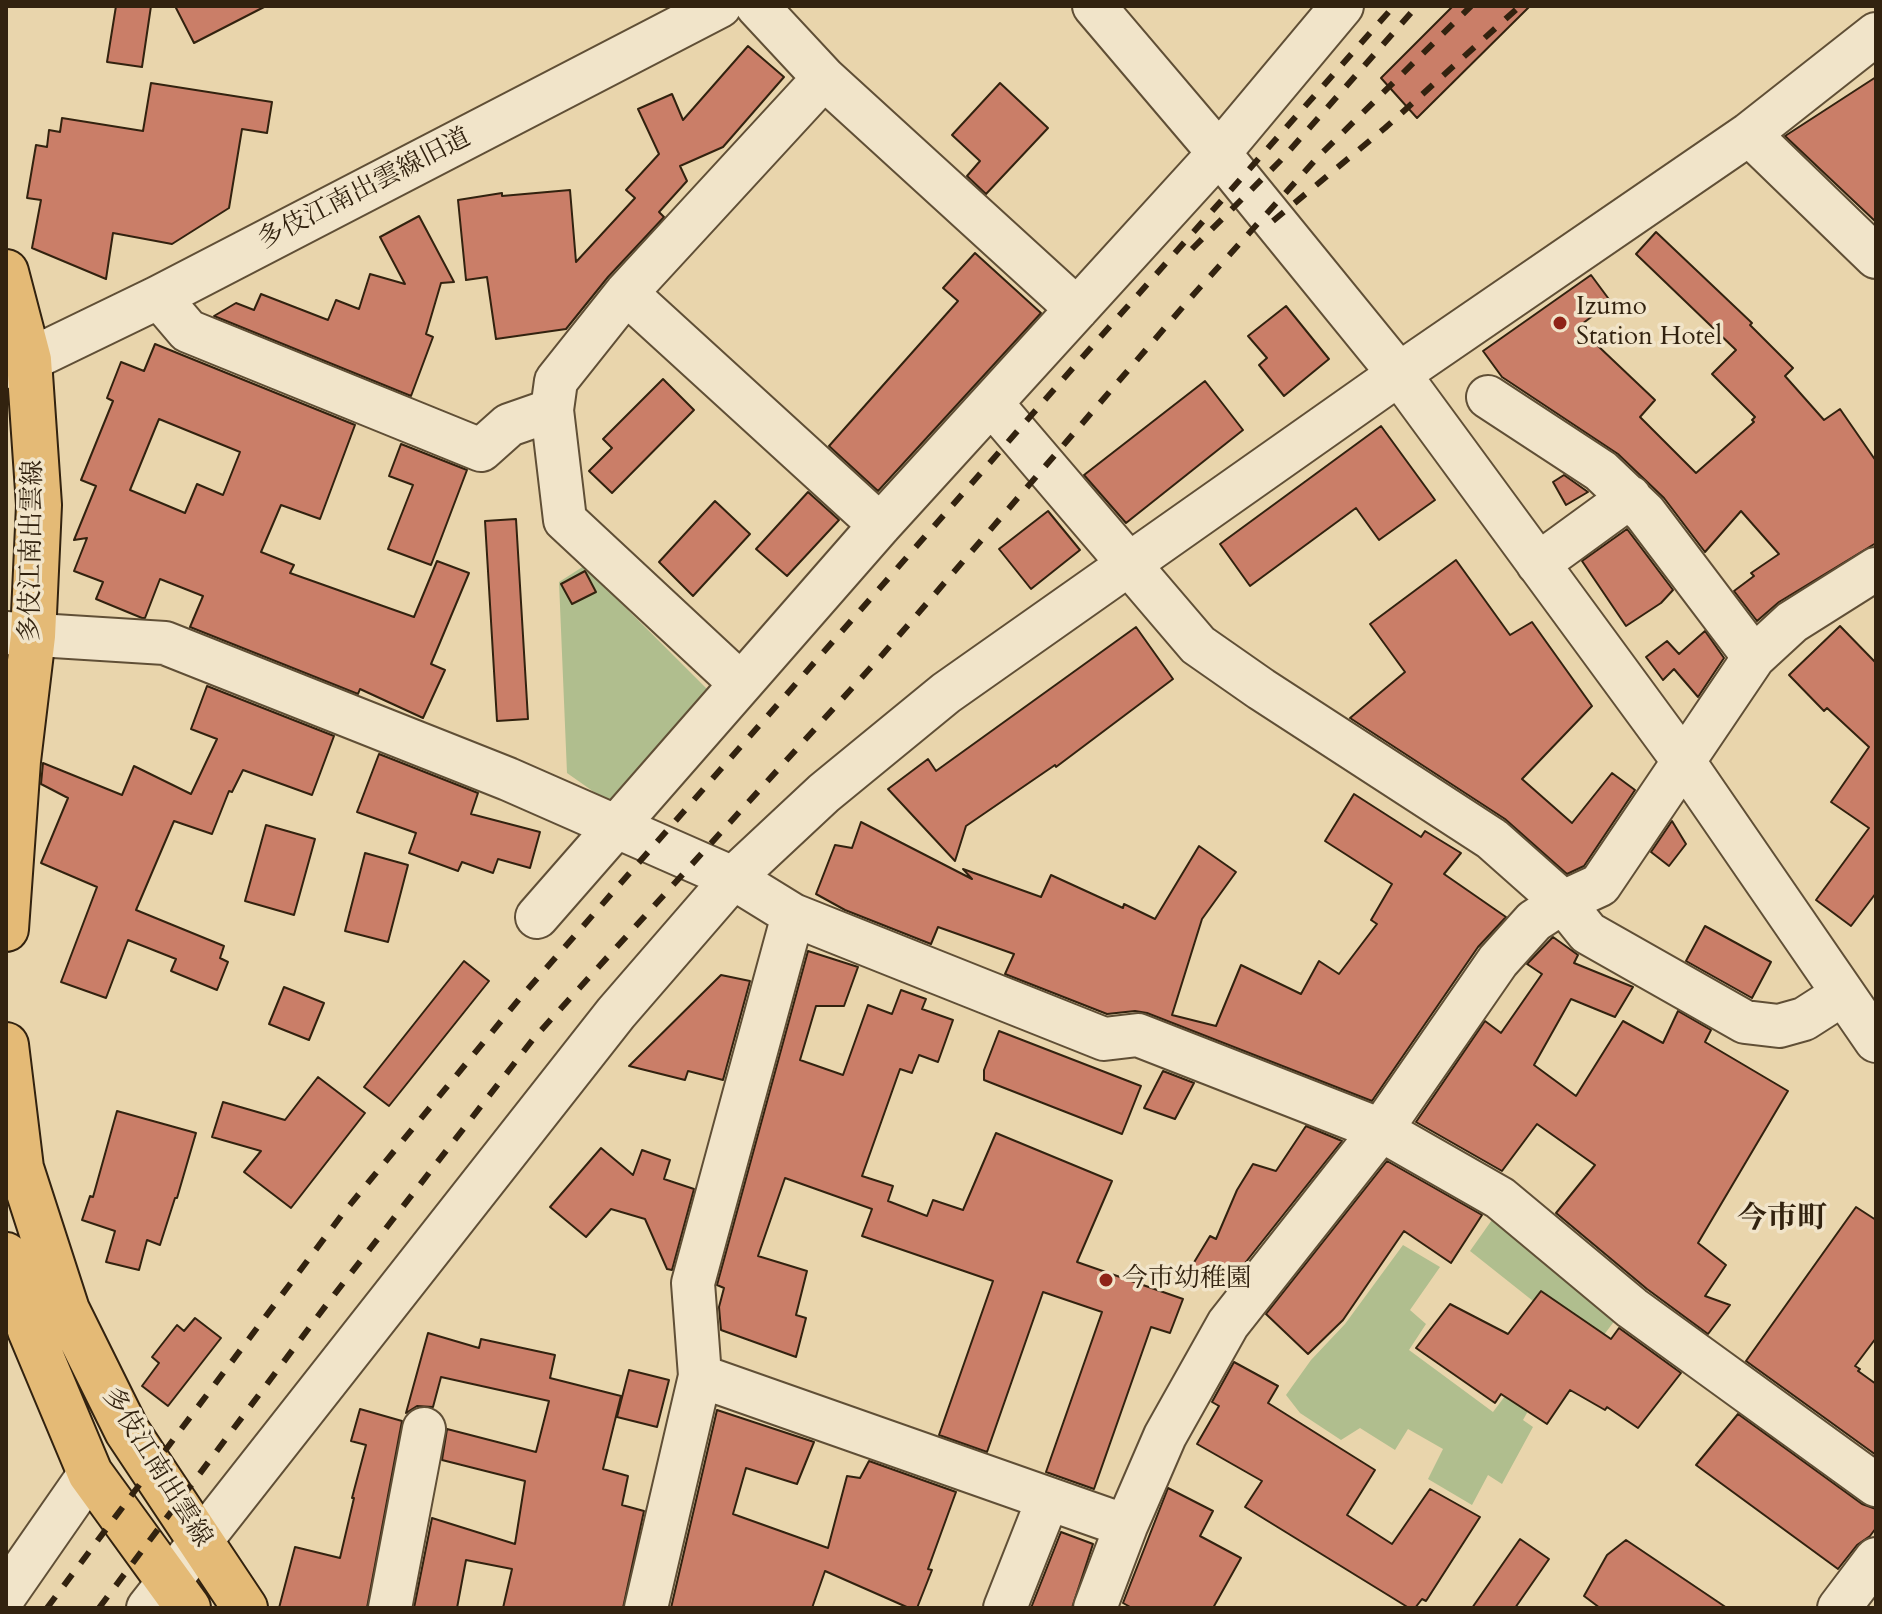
<!DOCTYPE html>
<meta charset="utf-8">
<style>
body{margin:0}
#map{position:relative;width:1882px;height:1614px;overflow:hidden;background:#e9d5ac;font-family:Cardo,serif}
canvas{display:block}
.frame{position:absolute;inset:0;border:8px solid #32220f;pointer-events:none}
</style>
<div id="map">
<canvas width="1882" height="1614"></canvas>
<div class="frame"></div>
</div>
<script>
const g = document.querySelector('canvas').getContext('2d');
g.lineJoin = 'round';
function fillPath(path, color) {
  g.fillStyle = color;
  g.fill(path, 'evenodd');
}
function trace(path, color, width, dash) {
  g.strokeStyle = color;
  g.lineWidth = width;
  g.lineCap = dash ? 'butt' : 'round';
  g.setLineDash(dash || []);
  g.stroke(path);
}
function drawText(font, color, halo, rows, align = 'center') {
  g.font = font + ' Cardo,"Noto Serif JP",serif';
  g.lineWidth = 7;
  g.setLineDash([]);
  g.textBaseline = 'middle';
  g.strokeStyle = halo;
  g.fillStyle = color;
  for (const [text, x, y, turn = 0] of rows) {
    g.save();
    g.translate(x, y);
    g.rotate((+turn || 0) * Math.PI / 180);
    g.textAlign = isNaN(turn) ? turn : align;
    if (halo) g.strokeText(text, 0, 0);
    g.fillText(text, 0, 0);
    g.restore();
  }
}
const green = new Path2D(`
 M584,566l123,123 -96,115 -44,-31 -8,-191z
 M1499,1210l123,101 -22,29 -67,-39 -63,-50z
 M1403,1245l37,22 -30,43 16,14 -17,26 84,62 18,-24 21,16 -9,16 10,7 -31,57 -14,-9 -16,30 -44,-26 15,-30 -35,-20 -13,21 -35,-22 -19,12 -41,-27 -14,-18 25,-35 34,-36z`);
const building = new Path2D(`
 M116,6h35l-9,61 -35,-5z
 M175,6h91l-72,37z
 M1453,6h77l-113,112 -36,-40z
 M748,46l36,31 -61,70 -43,19 7,15 -28,31 5,5 -56,60 -42,52 -70,10 -9,-62 -21,3 -8,-80 44,-7v3l68,-6 6,72 59,-64 -9,-8 33,-36 -21,-45 34,-15 11,26z
 M1876,77v145l-91,-86z
 M151,83l121,19 -5,31 -25,-4 -13,79 -57,36 -59,-11 -7,46 -74,-31 9,-48 -14,-2 9,-53 11,2 2,-17 11,2 2,-14 81,13z
 M1000,83l48,45 -62,66 -19,-18 13,-15 -28,-26z
 M419,216l35,66 -13,1 -15,51 7,3 -22,59 -197,-80 22,-13 18,7 7,-16 67,26 8,-20 23,9 11,-35 35,10 -25,-47z
 M1656,232l96,91 -2,2 43,43 -8,8 39,44 16,-11 36,52v82l-97,59 -22,19 -23,-30 20,-15 -3,-3 28,-19 -38,-43 -36,41 -41,-54 -46,-44 -116,-77 -19,-26 108,-76 20,27 -33,25 77,73 -15,17 56,56 58,-51 -2,-2 3,-3 -43,-43 24,-24 -100,-96z
 M975,253l66,60 -163,178 -49,-45 129,-145 -15,-13z
 M1286,306l43,53 -45,37 -25,-31 8,-7 -19,-22z
 M155,344l200,81 -35,94 -39,-14 -20,47 33,13 -4,8 124,44 23,-56 32,12 -38,91 14,6 -22,48 -63,-29 -2,5 -168,-67 13,-31 -43,-17 -15,39h-3l-46,-19 7,-17 -29,-11 13,-33 -13,2 22,-54 -15,-6 32,-79 -6,-3 14,-36 23,9zM159,419l81,33 -17,43 -26,-11 -12,29 -55,-23z
 M663,379l31,31 -82,83 -23,-22 23,-23 -9,-9z
 M1205,381l38,49 -117,93 -42,-48z
 M1381,426l54,74 -56,40 -23,-32 -106,78 -30,-42z
 M401,444l66,26 -36,95 -43,-16 25,-64 -24,-9z
 M1564,475l24,17 -22,13 -13,-23z
 M808,492l31,28 -52,56 -31,-27z
 M715,501l35,33 -57,62 -34,-34z
 M1048,511l32,39 -49,39 -32,-40z
 M516,519l12,200 -31,2 -12,-200z
 M1627,529l46,61 -12,13 -35,23 -44,-65z
 M1456,560l54,75 22,-13 60,84 -70,73 50,44 40,-50 23,17 -51,76 -17,8 -62,-55 -155,-101 55,-46 -35,-48z
 M585,571l11,21 -24,12 -11,-20z
 M1840,626l36,37v230l-25,33 -35,-26 53,-72 -38,-26 38,-55 -42,-39 -3,3 -35,-36z
 M1136,627l37,52 -117,88 -1,-2 -89,61 -11,35 -67,-72 40,-30 8,12z
 M1705,631l19,27 -26,39 -24,-28 -11,11 -17,-23 21,-16 12,13z
 M207,686l127,50 -22,59 -69,-25 -11,22 -3,-1 -17,43 -38,-13 -38,89 88,36 -4,12 8,4 -11,28 -46,-19 5,-12 -48,-19 -22,58 -45,-16 36,-95 -56,-24 27,-65 -27,-14 2,-21 79,32 12,-29 57,28 26,-55 -26,-10z
 M379,754l99,39 -7,21 69,18 -10,36 -32,-9 -5,14 -31,-11 -4,9 -49,-18 7,-20 -59,-21z
 M1354,794l67,43 4,-6 36,22 -17,21 62,43 -28,30 -106,154 -225,-88 -12,-2 -28,3 -102,-40 9,-20 -76,-27 -7,17 -86,-34 -29,-16 19,-49 17,3 9,-26 111,57 -9,-10 78,28 10,-22 72,33 1,-4 31,15 44,-73 37,26 -34,47 -30,96 44,11 25,-61 60,29 18,-33 20,13 38,-50 -6,-4 21,-36 -67,-43z
 M1672,821l14,23 -17,22 -18,-14z
 M266,825l49,14 -21,76 -49,-14z
 M365,853l43,12 -20,77 -43,-11z
 M1705,926l66,36 -19,36 -66,-37z
 M1553,937l25,18 -4,8 59,24 -18,30 -44,-18 -37,66 42,31 47,-75 40,22 15,-32 33,19 -6,12 83,49 -90,152 28,22 -21,31 25,9 -22,29 -61,-45 -91,-76 39,-48 -58,-41 -35,47 -86,-49 69,-101 16,12 41,-59 -15,-10z
 M808,951l50,16 -14,39h-28l-16,54 43,15 25,-70 24,9 9,-24 25,9 -4,10 31,11 -15,42 -19,-7 -7,18 -12,-4 -38,107 31,10 -5,15 39,15 6,-16 30,10 33,-77 116,48 -35,81 106,37 -13,34 -19,-6 -57,162 -48,-17 56,-160 -59,-20 -56,160 -48,-17 54,-154 -131,-45 10,-27 -87,-31 -27,78 49,15 -11,44 10,3 -10,39 -75,-27 -2,-23 5,-19 -7,-3z
 M464,961l25,20 -100,125 -25,-19z
 M721,975l29,6 -27,99 -35,-9 -3,9 -56,-14z
 M284,987l40,16 -15,37 -40,-16z
 M999,1031l142,55 -19,48 -138,-54v-10z
 M1163,1071l31,12 -19,36 -31,-11z
 M318,1077l47,36 -74,95 -47,-36 17,-21 -49,-14 11,-35 62,18z
 M117,1111l79,22 -19,65h-2l-15,47 -13,-5 -8,30 -33,-8 9,-31 -33,-11 8,-24 3,1z
 M1306,1126l36,15 -116,146 -36,-18 20,-33 6,3 21,-49 16,-26 23,7z
 M601,1148l32,27 9,-25 28,10 -6,19 30,10 -22,81 -5,-1 -22,-50 -34,-10 -25,28 -36,-30z
 M1387,1161l95,54 -31,48 -47,-32 -61,89 -35,34 -42,-40z
 M1856,1207l20,13v118l-21,28 5,3 -2,2 18,13v71l-130,-94z
 M1541,1291l70,48 8,-11 62,45 -43,55 -31,-21 -2,3 -35,-20 -23,34 -46,-30 -6,9 -79,-55 34,-44 58,30z
 M195,1318l26,20 -53,68 -26,-20 17,-23 -7,-6 25,-32 7,6z
 M428,1333l51,15 2,-9 74,16 -5,23 71,18 -18,73 25,7 -6,29 22,6 -21,97h-120l9,-39 -46,-9 -9,48h-43l18,-90 83,26 10,-63 -83,-21 5,-31 89,23 13,-51 -108,-24 -8,30 -16,-1 -11,7z
 M1234,1362l44,24 -10,17 107,67 -28,45 45,29 38,-55 50,28 -54,84 -4,-2 -7,9h-6l-164,-101 17,-26 -65,-37 22,-38 -7,-4z
 M629,1370l40,10 -12,47 -40,-10z
 M360,1409l42,12 -35,187h-88l16,-61 45,11 14,-60h-2l14,-53 -15,-4z
 M717,1410l97,32 -17,42 -51,-16 -13,46 95,34 19,-72 13,2 9,-17 87,31 -28,77 4,1 -15,38h-8l-84,-37 -13,37h-141z
 M1738,1414l124,90 14,5v19l-6,8 -13,9 -19,24 -142,-104z
 M1168,1488l45,23 -13,25 41,22 -28,50h-81l-9,-5z
 M1061,1532l32,12 -21,64h-41z
 M1520,1539l29,20 -34,49h-43z
 M1626,1540l101,68h-127l-16,-12 23,-41z`);
const minor = new Path2D(`
 M757,6l67,72 253,231
 M1094,6l125,147 180,221 285,388 192,279
 M1749,134l127,123
 M626,293l254,232
 M159,297l29,34 293,119 28,-25 43,-15
 M6,367l23,-7 130,-63 561,-291
 M1488,397l113,74 44,42 109,144
 M992,404l206,241 63,44 231,150 71,63 25,31 157,89 34,4 25,-7 39,-25
 M1538,564l92,-67
 M6,633l159,10 343,136 225,99 60,37 311,124 34,-4 243,95 119,68 132,110 244,177
 M740,683l-175,-163 -13,-110 4,-29 70,-88 198,-215
 M537,917l343,-392 339,-372 123,-147
 M700,1376l426,150
 M6,1594l84,-121
 M148,1608l468,-595 117,-135 91,-85 122,-100 453,-319 350,-240 127,-100
 M390,1608l34,-179
 M646,1608l54,-232 -7,-93 100,-368
 M1005,1608l43,-109
 M1095,1608l31,-82 39,-90 63,-112 153,-194 117,-169 36,-40 29,-19 37,-17 154,-228 38,-35 84,-53
 M1839,1608l37,-49`);
const major = new Path2D(`
 M6,272l23,88 10,145 -6,131 -15,125 -12,168
 M6,1045l15,123 46,142 60,121 118,177
 M6,1255l24,75 60,143 98,135`);
const rail = new Path2D(`
 M1273,221l112,-93 135,-122
 M1192,249l89,-89 136,-154
 M47,1608l297,-396 176,-214 552,-629 322,-363
 M99,1608l228,-304 207,-266 349,-384 311,-360 124,-137 153,-151`);
const markers = [
 [1560,323,8,"#8f2418"],
 [1106,1280,8,"#8f2418"]
];
const streetNames = [
 ["多伎江南出雲線旧道",365,190,-27],
 ["多伎江南出雲線",33,551,-89],
 ["多伎江南出雲線",156,1468,58]
];
const poiNames = [
 ["Izumo",1576,308],
 ["Station Hotel",1576,338],
 ["今市幼稚園",1122,1280]
];
const quarterNames = [
 ["今市町",1782,1220]
];
fillPath(green, '#b0be8e');
fillPath(building, '#ca7e68');
trace(building, '#32220f', 2);
trace(minor, '#604f36', 46);
trace(major, '#32220f', 48);
trace(minor, '#f1e4c9', 42);
trace(major, '#e4ba76', 44);
trace(rail, '#32220f', 6, [14, 14]);
for (const [x, y, r, color] of markers) {
  const dot = new Path2D();
  dot.arc(x, y, r, 0, 2 * Math.PI);
  g.fillStyle = color;
  g.fill(dot);
  trace(dot, '#f1e4c9', 3);
}
drawText('26px', '#32220f', '#f1e4c9', streetNames);
drawText('26px', '#32220f', '#f1e4c9', poiNames, 'left');
drawText('bold 30px', '#32220f', '#f1e4c9', quarterNames);
</script>
